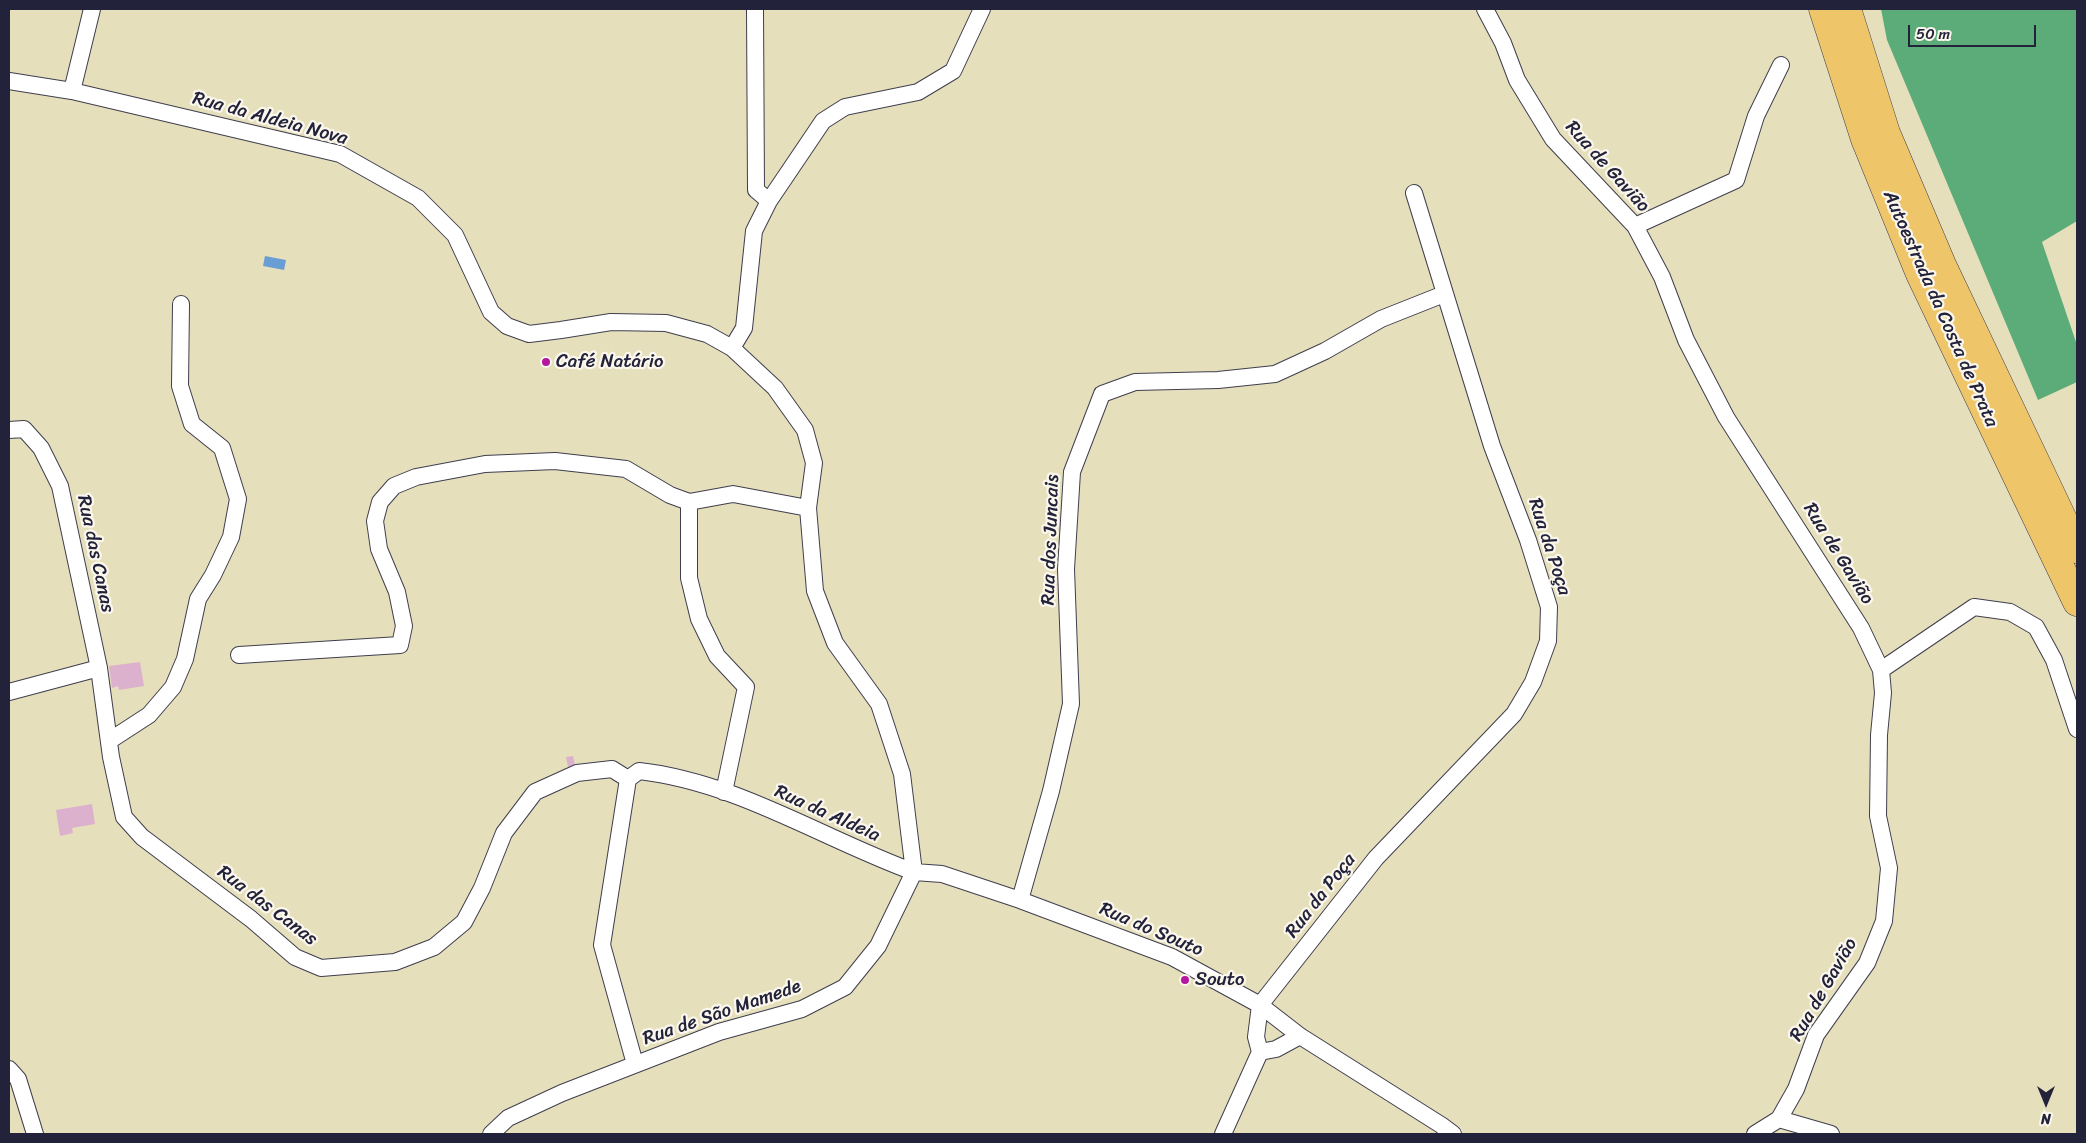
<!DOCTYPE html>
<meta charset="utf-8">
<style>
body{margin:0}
#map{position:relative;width:2086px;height:1143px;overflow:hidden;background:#e6dfbb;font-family:Sriracha,sans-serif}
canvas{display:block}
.frame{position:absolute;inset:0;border:10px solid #22223b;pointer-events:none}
.north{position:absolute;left:2021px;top:1078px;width:50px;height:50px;-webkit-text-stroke:4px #fbf7ec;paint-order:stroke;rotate:180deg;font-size:14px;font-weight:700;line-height:20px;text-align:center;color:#22223b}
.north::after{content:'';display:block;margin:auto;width:18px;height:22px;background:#22223b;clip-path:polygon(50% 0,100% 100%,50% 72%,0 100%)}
.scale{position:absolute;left:1908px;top:25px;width:128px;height:22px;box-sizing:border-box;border:2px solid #22223b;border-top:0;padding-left:6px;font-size:15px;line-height:18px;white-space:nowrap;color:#22223b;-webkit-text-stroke:4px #fbf7ec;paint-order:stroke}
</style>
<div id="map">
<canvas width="2086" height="1143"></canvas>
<div class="frame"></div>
<div class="north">N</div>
<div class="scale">50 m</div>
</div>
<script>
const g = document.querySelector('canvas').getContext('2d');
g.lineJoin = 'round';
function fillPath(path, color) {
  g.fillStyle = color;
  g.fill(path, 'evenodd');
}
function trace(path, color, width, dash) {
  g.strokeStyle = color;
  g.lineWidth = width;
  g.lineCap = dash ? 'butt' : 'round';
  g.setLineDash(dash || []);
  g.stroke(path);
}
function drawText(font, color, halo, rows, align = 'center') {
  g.font = font + ' Sriracha,sans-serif';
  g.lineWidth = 4.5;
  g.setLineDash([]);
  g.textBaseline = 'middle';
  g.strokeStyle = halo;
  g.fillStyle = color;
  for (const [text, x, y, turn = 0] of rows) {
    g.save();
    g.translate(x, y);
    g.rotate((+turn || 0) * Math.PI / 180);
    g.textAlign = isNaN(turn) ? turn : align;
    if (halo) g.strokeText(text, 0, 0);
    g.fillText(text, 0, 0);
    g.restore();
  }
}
const forest = new Path2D(`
 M1881,9h196v212l-35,21 35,103v37l-39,18 -151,-360z`);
const water = new Path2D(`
 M265,256l21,4 -2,10 -21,-4z`);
const building = new Path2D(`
 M140,662l4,24 -25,4 -1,-4 -6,2 -3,-22z
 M573,756l2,9 -7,2 -2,-10z
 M92,804l3,20 -23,4 1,5 -13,3 -4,-26z`);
const street = new Path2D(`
 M755,9l1,181 13,11
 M1485,9l18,34 14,37 36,59 82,87 27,51 24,63 40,77 135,211 20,42 2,23 -4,42 -1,81 11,52 -5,53 -17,42 -51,72 -20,54 -17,30 -24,15
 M9,81l63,10 268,63 78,44 37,37 36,77 16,14 22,8 32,-4 50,-8 55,1 41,11 25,14 43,40 30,42 9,33 -6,45 7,83 20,52 44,61 23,70 12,98
 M72,91l20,-82
 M1635,226l101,-46 20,-64 25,-51
 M732,348l12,-20 10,-97 15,-30 54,-80 22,-14 73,-15 35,-21 29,-62
 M9,430l15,-1 17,19 19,38 39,182 12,89 13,60 18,20 109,82 44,38 26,11 74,-6 39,-15 30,-25 18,-34 22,-55 31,-41 42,-19 35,-4 16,10
 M689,502v76l10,41 18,37 29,31 -22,105
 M239,655l161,-10 4,-19 -7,-34 -18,-43 -4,-28 5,-19 14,-16 22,-9 69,-13 70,-3 71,8 44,26 19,7 44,-8 75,14
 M1881,670l93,-63 36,5 26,15 18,33 23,69
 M9,692l90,-24
 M109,741l40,-26 24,-28 12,-28 13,-60 15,-24 18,-38 7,-38 -16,-51 -30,-24 -12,-38 1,-82
 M628,779l11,-8c98,11 184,68 275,101l28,2 78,26 152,57 88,48 40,31 141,89 12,9
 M628,779l-26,166 33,119
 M1020,900l31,-109 20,-87 -5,-135 6,-97 30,-78 33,-12 83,-2 57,-6 50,-23 56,-32 63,-25
 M1260,1005l116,-147 138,-144 19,-32 15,-41 1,-34 -21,-67 -36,-94 -78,-253
 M1260,1052l16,-3 24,-13
 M9,1069l9,10 17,55
 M1779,1119l52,15
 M491,1134l17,-16 54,-25 157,-61 83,-23 43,-22 33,-41 36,-74
 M1223,1134l37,-82 -4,-15 4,-32`);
const highway = new Path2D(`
 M1823,9l42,130 55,135 157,328
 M1847,9l39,124 56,132 135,284`);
const markers = [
 [546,362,5,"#b5179e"],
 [1185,980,5,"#b5179e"]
];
const streetNames = [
 ["Rua da Aldeia Nova",270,119,15],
 ["Rua de Gavião",1607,167,48],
 ["Autoestrada da Costa de Prata",1940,309,66],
 ["Rua dos Juncais",1051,540,-88],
 ["Rua da Poça",1549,547,72],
 ["Rua das Canas",95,554,78],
 ["Rua de Gavião",1838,554,58],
 ["Rua da Aldeia",827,814,24],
 ["Rua da Poça",1321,896,-52],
 ["Rua das Canas",267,906,37],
 ["Rua do Souto",1151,930,23],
 ["Rua de Gavião",1824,990,-60],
 ["Rua de São Mamede",722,1013,-19]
];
const poiNames = [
 ["Café Natário",556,362],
 ["Souto",1195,980]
];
fillPath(forest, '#5cac79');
fillPath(water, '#699ed5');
fillPath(building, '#dcb1cd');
trace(street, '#3f3e4e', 18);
trace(highway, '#3f3e4e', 29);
trace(street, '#fff', 16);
trace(highway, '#eec569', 28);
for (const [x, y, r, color] of markers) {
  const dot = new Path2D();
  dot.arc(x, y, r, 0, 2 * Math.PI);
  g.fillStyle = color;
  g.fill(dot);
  trace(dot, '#fbf7ec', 2);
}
drawText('19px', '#22223b', '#fbf7ec', streetNames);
drawText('19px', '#22223b', '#fbf7ec', poiNames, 'left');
</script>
